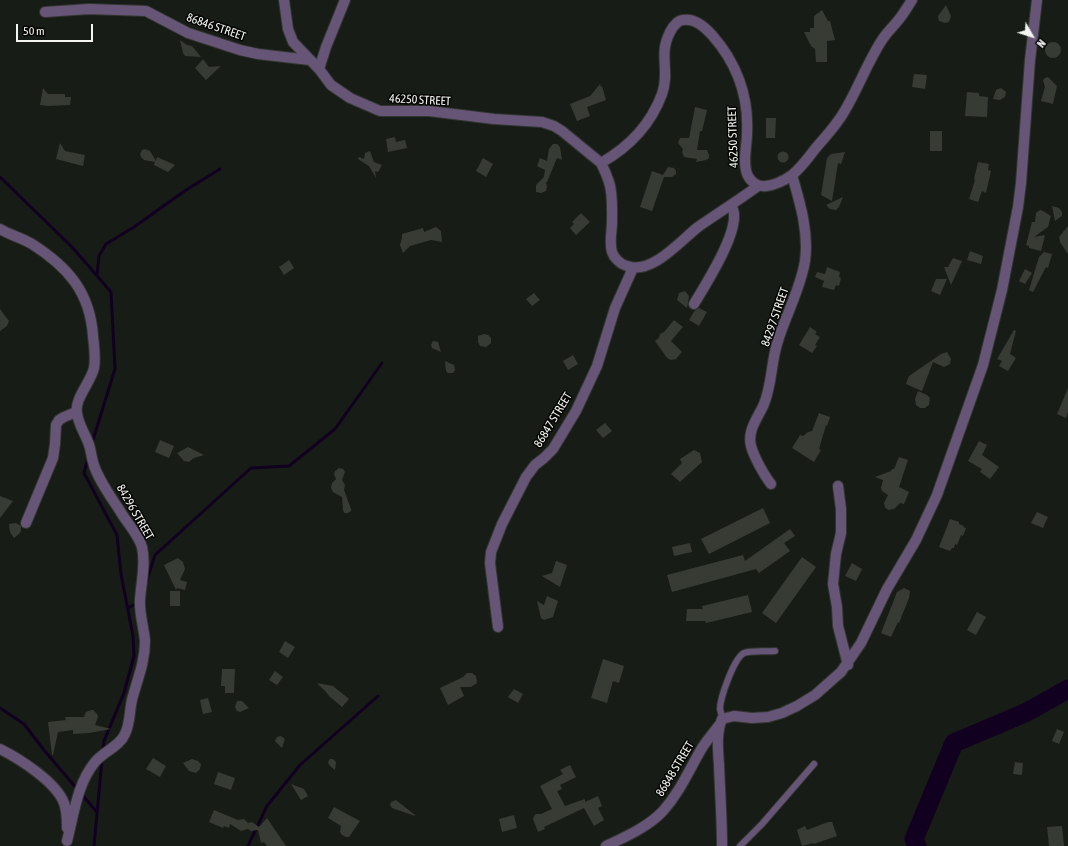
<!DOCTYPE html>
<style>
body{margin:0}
#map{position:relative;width:1068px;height:846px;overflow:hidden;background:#181c16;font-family:"Asap Condensed",sans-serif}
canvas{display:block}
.north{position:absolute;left:1012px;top:16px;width:40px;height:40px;-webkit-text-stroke:3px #050604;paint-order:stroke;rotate:129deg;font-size:11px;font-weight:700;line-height:16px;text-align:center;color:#f3f5f1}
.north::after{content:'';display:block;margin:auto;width:14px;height:18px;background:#f3f5f1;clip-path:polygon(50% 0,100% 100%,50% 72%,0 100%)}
.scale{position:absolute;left:16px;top:24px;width:77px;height:18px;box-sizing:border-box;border:2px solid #f3f5f1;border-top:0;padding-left:5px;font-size:12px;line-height:14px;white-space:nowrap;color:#f3f5f1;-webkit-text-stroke:3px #050604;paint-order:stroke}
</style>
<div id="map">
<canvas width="1068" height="846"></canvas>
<div class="north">N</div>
<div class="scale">50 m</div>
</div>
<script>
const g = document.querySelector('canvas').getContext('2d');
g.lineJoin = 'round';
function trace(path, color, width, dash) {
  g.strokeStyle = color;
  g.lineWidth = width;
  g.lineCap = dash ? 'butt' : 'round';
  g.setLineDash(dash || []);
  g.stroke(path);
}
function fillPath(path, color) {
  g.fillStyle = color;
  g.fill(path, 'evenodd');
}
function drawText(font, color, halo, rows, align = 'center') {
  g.font = font + ' "Asap Condensed",sans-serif';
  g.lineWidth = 3;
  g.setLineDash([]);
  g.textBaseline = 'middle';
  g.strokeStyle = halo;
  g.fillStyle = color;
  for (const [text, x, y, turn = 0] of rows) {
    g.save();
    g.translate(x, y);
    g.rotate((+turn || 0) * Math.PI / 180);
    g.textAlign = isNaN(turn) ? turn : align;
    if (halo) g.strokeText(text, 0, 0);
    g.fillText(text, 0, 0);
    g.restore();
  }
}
const stream = new Path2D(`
 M0,177l72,70 39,45 4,77 -23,74
 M97,275l2,-19 7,-12 28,-17 52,-37 34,-21
 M88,458l-4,15 33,62 4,39 12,62 1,20 -10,37 -20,48 -1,10
 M147,580l8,-25 96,-87 38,-2 46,-37 47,-66
 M128,608l9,-5
 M0,708l24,16 19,25 53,62
 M94,846l8,-86
 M248,846l19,-40 33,-41 78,-69`);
const river = new Path2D(`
 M917,846l-3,-7 40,-96 73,-31 41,-23`);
const building = new Path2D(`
 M946,5l5,11 -2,6 -4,1 -6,-2 -1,-5z
 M822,10l6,11h2l5,19 -8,1v21h-11l-1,-13 -4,-3 -7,-14h6v-4h4v-12z
 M180,40l7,5 5,1 9,11 -16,-1 -2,-3z
 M1045 50a8 8 0 1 1 16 0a8 8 0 1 1-16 0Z
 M203,59l6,8 12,-1 -15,14 -11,-12z
 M914,74l13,1 -2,14 -13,-2z
 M1048,77l9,9 -4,18 -12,-3 4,-14 -2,-7 2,-2z
 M600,84l1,3 1,-1 4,14 -19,7 3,9 -13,5 -7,-17 20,-8z
 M43,88l5,6h17v3h6l-1,8 -22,1 -8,-1z
 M1001,88l5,4 -1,5 -5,3 -7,-1 3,-9z
 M967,92l12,1v3l9,1 -1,20 -22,-1z
 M695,107l12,3 -5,21h-2l-3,19h10l2,5v3l-3,2 -10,2 1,-3 -13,-2 -2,-5 1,-3 -5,-6 2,-5h9z
 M766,118h10l-1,20h-9z
 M930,131h12v20h-12z
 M395,137l1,5 9,-2 2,8 -19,4 -2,-13z
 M60,143l5,8 20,4 -2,11 -27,-7z
 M553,144h4l3,3 2,13 -5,-2 -10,24h-1l1,5 -1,4 -5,2 -5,-1v-7l8,-8 1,-7 -8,-4 3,-8 7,3 2,-12z
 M145,149l5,2 6,10 1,-4 18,8 -7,7 -14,-7 1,-3 -11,-2 -3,-3 -1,-3 2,-4z
 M370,151l4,11 8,3 -4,7 -3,-1 1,7 -7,-12 -11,-7 1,-2 5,2 1,-6z
 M777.5 157a5.5 5.5 0 1 1 11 0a5.5 5.5 0 1 1-11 0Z
 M845,152l-4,12 -3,-1 -6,38 -11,-6 6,-37 4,-4z
 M483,158l10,6 -7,13 -10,-6z
 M978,162l11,2 -1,6 3,1 -5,22 -4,-2 -4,11 -9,-3 6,-19 -1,-1z
 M668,167l6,1 2,3v3l-4,3h-8l-12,34 -12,-4 12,-36 11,4z
 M843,197l-4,10 -3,3 -6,-1 -4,-4z
 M1052,206l7,2 3,4v4l-7,5z
 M1040,210l3,1 8,5 -3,11 -14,10 11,-2 -4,16 -12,-3v-2l-3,-1 6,-23h3l1,-9z
 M581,213l9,9 -14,13 -6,-7 4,-4 -2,-2z
 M1068,226v28l-8,-12 -1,-5z
 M436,227l5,4 1,11 -11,-2 -21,6 -7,7 -3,-8 2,-7v-4l21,-6 1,4z
 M970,251l13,5 -2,8 -14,-4z
 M1044,252l8,2 -4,14 -2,-1 -13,25 -4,-2 10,-33z
 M953,258l9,3 -11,24 -7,-18h4z
 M289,260l5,8 -10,7 -5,-8z
 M827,267l13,5 -1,5 2,1 -2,8 -3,-1 -2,5 -12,-3 2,-6 -9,-4 2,-5 8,2z
 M1025,269l7,4 -7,11 -6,-3z
 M936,279h11l-7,16 -9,-4z
 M685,291l4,5 -2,12 -10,-8 2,-7z
 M534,293l6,7 -8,6 -6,-7z
 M699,308l8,4 -8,14 -10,-6 6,-10z
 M0,309l9,12 -2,5 -7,5z
 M674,320l9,7 -12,14 11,11 -6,7 -5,1 -4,-2 -12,-17 4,-3 1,-4 4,-2z
 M810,327l7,5 -2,2 5,3 -5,8 2,1 -5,7 -13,-8z
 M1014,330l2,1 -6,23 6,4 -8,13 -9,-5 3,-5 -5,-2z
 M484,334l4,1 3,3v5l-5,4 -6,-1 -2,-4v-6z
 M433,341l5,1 3,10 -9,-4 -1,-3z
 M947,352l4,7 -1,5 -6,3 -11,-5 -11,29 -16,-7 3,-8 32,-22z
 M573,355l5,9 -10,6 -5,-9z
 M445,361l9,4 1,5 -2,3h-5l-2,-2z
 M1068,388v24l-2,6 -9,-4z
 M918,391l9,4 3,3 -1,7 -4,3h-5l-4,-3 -1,-6z
 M819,413l11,4 -3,9 -1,-1 -7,24 2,1 -7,12 -22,-14 8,-13 3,1 5,-4 4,-1z
 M605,423l7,8 -9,7 -7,-8z
 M160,440l14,6 -5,12 -14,-6z
 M979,441l8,4 -5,10 17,12 -9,12 -10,-7 2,-3 -14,-8z
 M188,447l16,8 -10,3 -5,4 -5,-1 -7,-8z
 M694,450l6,3 2,9 -22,20 -9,-8 11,-11 -2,-4z
 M899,457l9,3 -9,27 10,5 -5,12 -4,-1 -6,6 -6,1 -3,-3 -1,-4 4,-8 -6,-4 -1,-3 2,-8 -8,-3 16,-6 1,-2h2z
 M339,468l4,1 2,3 -3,8 3,5 -1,5 7,19v2l-3,2h-4l-1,-3 -1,-13 -9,-5 -2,-4 1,-5 4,-4 -2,-5 1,-3z
 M0,496l13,5 -13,17z
 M763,508l7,15 -61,31 -8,-15z
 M1037,512l11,5 -5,11 -12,-5z
 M950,519l9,3v2l5,2 -1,1 3,1 -3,8 -2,-1 -4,10 -2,-1 -1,4h-2l-2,3 -11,-4z
 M16,523l5,3v4l-1,3 -6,5 -4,-6 -1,-8z
 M790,529l5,7 -11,7 6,8 -31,22 -3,-4 -84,23 -5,-17 76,-20 2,6z
 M690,543l2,9 -18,4 -2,-9z
 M802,557l14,10 -40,56 -14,-10z
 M178,558l5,4 2,7 -5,11 7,2 -2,8 -8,-2 -1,2 -12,-25z
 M556,561l11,4 -7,22 -18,-11 10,-3z
 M852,563l10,6 -6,12 -11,-5z
 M904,588l6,3 -1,7 -10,25 -1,-1 -7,15 -10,-4 16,-41z
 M170,591h10v15h-10z
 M748,595l4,17 -46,11 -1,-2h-19l1,-12h16l-1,-3z
 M547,596l11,5 -5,16 -9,3 -3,-2 -4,-17 7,4z
 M977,612l9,5 -10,18 -9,-5z
 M285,641l10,6 -7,11 -9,-6z
 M603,659l21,7 -5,17 -6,-2 -6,22 -16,-5z
 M222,669h13l-1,24h-9v-7h-4z
 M275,671l8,6 -6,8 -8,-5z
 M467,673h5l4,3 1,7 -6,4h-11l4,9 -16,9 -8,-17 23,-11z
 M317,683l16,3 16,13 -7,8 -13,-11 -3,-4z
 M514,689l9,5 -5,9 -10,-6z
 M208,698l4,14 -9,2 -3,-14z
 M237,701h5l7,7 -9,4 -3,-1 -2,-4z
 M91,710h2l4,4 1,3 -3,8 16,4 -22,4 -16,1v-4l-15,2 -5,23h-1l-4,-33 18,-2 -1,-3h19l2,-5z
 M1057,729l7,3 -5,12 -7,-3z
 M281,736l4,3 -3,9 -7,-7 2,-4z
 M153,758l13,8 -6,11 -14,-8z
 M192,759l6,2 3,3 -1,5 -4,4 -7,-2 -6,-8z
 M330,759h3l3,3 -1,8 -6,-5 -1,-3z
 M1015,762l8,1 -1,12 -9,-1z
 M570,765l6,12 -16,8 2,4 -5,2 8,15 20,-7v3l13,-6 4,10 -4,2 6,12 -10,6 -10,-18 -40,19 1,2 -7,3 -5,-13 1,-3 2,-2h5l11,-5 -12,-23 23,-12 -3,-4z
 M218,772l17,6 -4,12 -17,-6z
 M291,784l13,5 4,7 -7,4z
 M396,800l19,15v1l-23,-8 -2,-3 1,-3z
 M334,807l26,14 -11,16h-3l-4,-2 -2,-3 1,-6 -13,-8z
 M214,810l24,10 6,-1 4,4 4,-1 7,5 8,-9 19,28h-19l-3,-4 -3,1 -3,-13 -7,1 -3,-2 -7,2 -11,-7 -1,4 -5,-2 -1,2 -14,-6z
 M514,815l3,13 -15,4 -3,-13z
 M828,822h4l5,14 -23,8 -1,-1 -11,3 -5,-16 8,-4 2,4z
 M1062,826l2,20h-15l-2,-19z`);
const lane = new Path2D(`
 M722,719c0,-3 -1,-7 -2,-10 0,-11 14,-51 24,-56 9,-3 22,-1 31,-2
 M740,846l22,-22 52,-60`);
const street = new Path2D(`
 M284,0l4,29 5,13 26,27 12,16 19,13 30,13h49l65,8 48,3 12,4 8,5 39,32c28,-16 50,-39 61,-69 9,-25 -6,-41 11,-67 3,-3 5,-7 10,-7 11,-2 22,7 29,15 24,27 37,61 35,98 0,13 -5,31 1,43 4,7 11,11 18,10 9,-1 19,-6 26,-11 9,-7 16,-17 23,-26 10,-12 21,-23 29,-37 14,-23 23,-49 38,-72 5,-8 12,-14 18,-22 4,-5 8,-12 12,-18
 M45,12l44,-3 57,2 42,22 52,17 18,4 52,6
 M319,69l7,-22 19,-47
 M601,163c3,6 6,13 8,19 4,12 3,27 3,40 0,9 -3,20 0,30 2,6 8,12 15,14 25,9 53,-25 71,-39 20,-14 41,-27 60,-41
 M0,229c10,6 22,9 32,15 36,23 58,48 61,92 1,10 3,22 1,32 -3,14 -20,31 -17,45 1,10 7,19 11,29 3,7 3,13 5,20 4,16 18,35 27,49 7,12 18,23 22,36 4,17 -1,36 -2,53 -1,13 4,28 5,41 0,20 -7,37 -12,55 -4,12 -2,26 -8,38 -5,12 -22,18 -30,28 -18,22 -21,52 -28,79
 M694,304c12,-20 42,-67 40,-90 0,-3 -2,-6 -2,-9
 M771,484c-7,-9 -17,-27 -20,-38 -4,-16 7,-28 13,-42 8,-20 7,-40 13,-60 8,-28 23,-53 28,-83 4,-29 -5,-58 -13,-86
 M838,486l3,23v24l-5,21 -3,30 4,23 1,19 10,39
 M26,523l27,-65 2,-14 1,-19 3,-5 5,-3 12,-5
 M498,627l-8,-64 1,-11 11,-28 24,-47 9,-12 9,-7 9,-9 23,-38 21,-45 18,-58 18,-40
 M0,749c20,10 56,33 64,54 3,8 3,17 3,25
 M606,846c19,-9 42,-19 57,-35 17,-19 26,-41 39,-63 5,-8 12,-16 18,-24
 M722,846c0,-27 -2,-54 -3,-81 -1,-15 -3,-32 3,-46l12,-3 18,2 16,-1 14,-4 15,-7 18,-11 26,-23 20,-29 26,-54 29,-49 21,-45 46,-130 19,-75 16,-83 3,-24 9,-123 7,-60`);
const streetNames = [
 ["86846 STREET",216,27,19],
 ["46250 STREET",420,100,3],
 ["46250 STREET",733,137,-92],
 ["84297 STREET",775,317,-71],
 ["86847 STREET",553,420,-59],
 ["84296 STREET",135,512,60],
 ["86848 STREET",675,769,-59]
];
trace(stream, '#120021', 3);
trace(river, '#120021', 19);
fillPath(building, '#373b34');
trace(lane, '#323630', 8);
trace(street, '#323630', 12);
trace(lane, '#675577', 6);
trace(street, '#675577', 10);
drawText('12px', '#f3f5f1', '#050604', streetNames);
</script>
